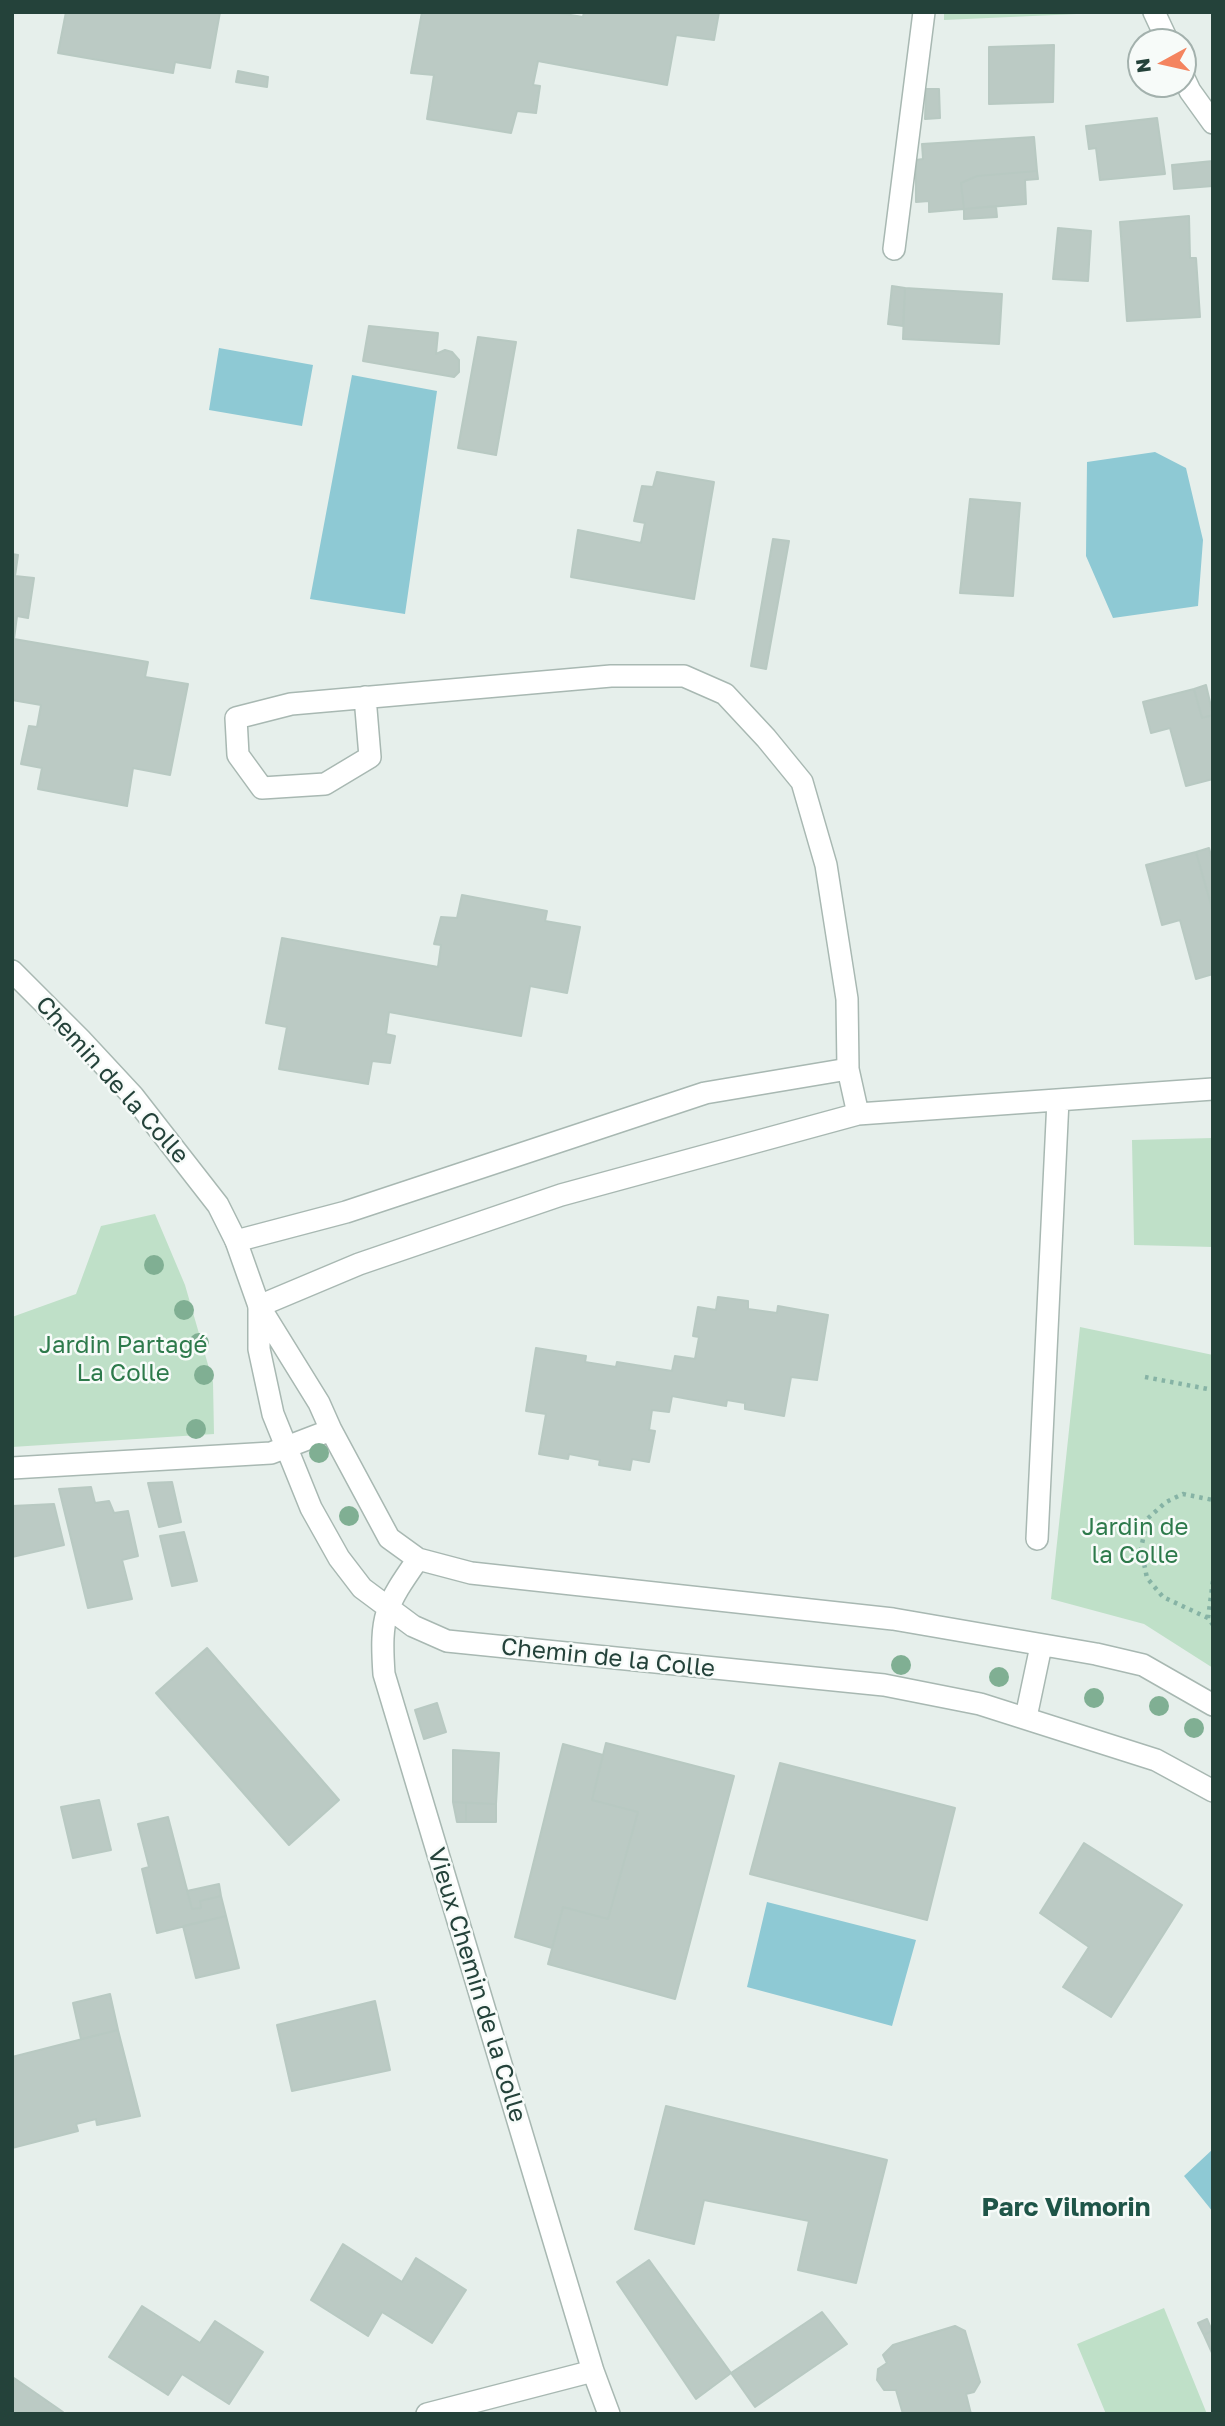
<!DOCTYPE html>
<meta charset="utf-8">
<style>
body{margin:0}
#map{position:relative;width:1225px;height:2426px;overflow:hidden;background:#e6efeb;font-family:"Golos Text",sans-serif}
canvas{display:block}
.frame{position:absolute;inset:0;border:14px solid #24423a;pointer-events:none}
.north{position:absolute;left:1127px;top:28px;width:70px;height:70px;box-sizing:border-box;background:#f7fbf9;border:2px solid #a3b1ad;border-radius:50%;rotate:262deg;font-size:19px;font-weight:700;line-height:28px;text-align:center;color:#24423a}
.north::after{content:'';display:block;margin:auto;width:24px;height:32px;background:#f4845f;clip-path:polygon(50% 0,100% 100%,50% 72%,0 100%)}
</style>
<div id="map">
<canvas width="1225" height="2426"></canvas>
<div class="frame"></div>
<div class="north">N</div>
</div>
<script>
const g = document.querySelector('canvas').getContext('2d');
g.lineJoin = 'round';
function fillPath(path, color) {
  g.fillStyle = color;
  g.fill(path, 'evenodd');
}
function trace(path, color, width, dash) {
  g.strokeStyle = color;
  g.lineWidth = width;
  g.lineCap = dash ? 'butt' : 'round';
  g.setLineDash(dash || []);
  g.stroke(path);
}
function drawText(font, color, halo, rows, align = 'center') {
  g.font = font + ' "Golos Text",sans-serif';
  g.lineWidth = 5;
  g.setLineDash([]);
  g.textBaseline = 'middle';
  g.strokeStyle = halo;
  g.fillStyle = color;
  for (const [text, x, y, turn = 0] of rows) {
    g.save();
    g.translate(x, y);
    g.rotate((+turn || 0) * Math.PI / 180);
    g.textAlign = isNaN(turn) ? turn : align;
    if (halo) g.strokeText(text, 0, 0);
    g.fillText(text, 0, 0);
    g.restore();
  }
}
const green = new Path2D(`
 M944,12h177l-177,8z
 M1213,1138v109l-79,-2 -2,-105z
 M155,1214l30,71 28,97 1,52 -202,13v-130l64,-23 25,-68z
 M1080,1327l133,28v313l-69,-44 -93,-25z
 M1164,2308l43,106h-101l-29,-70z`);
const water = new Path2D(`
 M219,348l94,17 -11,61 -93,-16z
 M352,375l85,16 -32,223 -95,-15z
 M1155,452l31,16 17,72 -5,66 -85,12 -27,-62 1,-94z
 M767,1902l149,38 -24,86 -145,-39z
 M1213,2149v63l-29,-36z`);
const building = new Path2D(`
 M66,12h154l-10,56 -35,-6 -2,11 -115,-20z
 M422,12h130l31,5 1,-5h135l-5,28 -38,-5 -9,50 -129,-24 -5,24 7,1 -4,27 -19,-2 -6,22 -84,-14 7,-44 -23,-2z
 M1054,45l-1,57 -64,2v-57z
 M238,71l30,6 -1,10 -31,-5z
 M926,89h13l1,29 -15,1z
 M1157,118l8,56 -65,6 -4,-32 -7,1 -3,-23z
 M1034,137l3,34 -60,5 -16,7 3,26 -35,3v-11l-13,1v-42l7,-1 -1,-15z
 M1213,161v25l-39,3 -2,-24z
 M1037,171l1,8 -13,1 1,24 -62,5 -3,-26 16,-7z
 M996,206l1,11 -33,2v-10z
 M1189,216l1,42h6l4,59 -73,4 -7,-99z
 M1058,228l33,3 -3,50 -35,-2z
 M892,286l13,2 -2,38 -15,-2z
 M905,288l97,6 -3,50 -96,-5z
 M369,326l69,7 -2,21 9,-4 7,2 7,8v12l-5,5 -91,-16z
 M478,337l38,5 -20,113 -38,-7z
 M657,472l57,10 -20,117 -123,-22 7,-47 63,13 4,-20 -11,-2 8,-35 11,1z
 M970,499l50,4 -7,93 -53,-3z
 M773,539l16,2 -23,128 -15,-3z
 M12,554l6,1 -3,21 19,2 -6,40 -11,-2 -3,23 134,23 -3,15 43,7 -18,91 -37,-7 -6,38 -89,-17 4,-21 -21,-4 8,-38 8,1 4,-22 -29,-5z
 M1206,685l7,30 -11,3 -8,-29z
 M1194,689l8,29 11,-3v64l-27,7 -16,-58 -19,5 -8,-31z
 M1209,848l4,15v49l-17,-60z
 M1196,852l17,60v62l-17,5 -16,-59 -18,5 -16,-60z
 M462,895l85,16 -2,10 35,6 -13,66 -37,-7 -9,50 -132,-24 -3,22 9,2 -5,27 -18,-2 -4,23 -89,-15 8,-42 -21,-4 16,-85 156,29 3,-22 -7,-1 7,-27 16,1z
 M718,1297l30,4v8l29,4 1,-7 50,9 -11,65 -26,-3 -7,39 -39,-7v-6l-18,-3 -1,6 -54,-10 -3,16 -17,-2 -3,20 6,1 -6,31 -17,-3 -2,11 -31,-5 1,-5 -31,-6 -1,5 -29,-5 7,-40 -20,-3 10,-63 50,8 -1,6 31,5 1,-5 55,9 3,-15 20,3 4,-22 -6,-1 5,-29 18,3z
 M172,1482l9,40 -22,5 -11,-44z
 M91,1487l4,16 14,-2 5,12 14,-2 10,45 -16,4 10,39 -44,9 -29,-119z
 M54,1504l10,41 -52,12v-51z
 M184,1532l13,49 -25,5 -12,-50z
 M207,1648l132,152 -50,45 -133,-152z
 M437,1703l9,29 -22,7 -9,-29z
 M606,1743l128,33 -59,223 -127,-35 15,-57 45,12 30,-107 -46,-12z
 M563,1744l40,11 -11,45 46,12 -30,107 -45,-12 -11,41 -37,-11z
 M453,1750l46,3 -3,51 -43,-2z
 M780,1763l175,45 -28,112 -177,-46z
 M99,1800l12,50 -38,8 -12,-51z
 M453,1802l13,1v19h-9z
 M466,1803l30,1v18h-30z
 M168,1817l24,92 9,-1 -1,-7 21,-5 5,20 -69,17 -15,-64 7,-2 -11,-43z
 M1084,1843l98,62 -71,112 -48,-30 26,-40 -49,-34z
 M219,1884l2,12 -21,5 1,7 -9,1 -5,-18z
 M226,1916l13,52 -43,10 -13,-52z
 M110,1994l8,36 -37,9 -8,-36z
 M375,2001l15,69 -98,21 -15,-66z
 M118,2030l22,86 -43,9 -1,-6 -20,5 2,7 -66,17v-91z
 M666,2106l221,54 -31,123 -58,-13 11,-49 -105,-21 -10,44 -59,-15z
 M343,2244l59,38 14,-24 50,32 -34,53 -50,-31 -14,24 -57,-36z
 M649,2260l82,113 -35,26 -79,-117z
 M142,2306l58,37 15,-22 48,31 -34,52 -47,-30 -14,21 -59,-38z
 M822,2312l25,32 -92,63 -24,-34z
 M1207,2319l5,12 -8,4 -6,-12z
 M955,2326l10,5 15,51 -6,10 -8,2 5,20h-68l-7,-24h-12l-7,-10 1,-11 9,-6 -4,-8 10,-10z
 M1212,2331h1v24l-9,-20z
 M14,2378l49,34 -2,2h-49v-33z`);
const path = new Path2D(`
 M1145,1377l68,13
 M1213,1581l-5,37 5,7
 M1208,1618l-45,-21 -16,-19 -6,-29 6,-30 19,-17 17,-8 30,6`);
const service = new Path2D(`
 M1154,12l14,30
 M1183,76l7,15 23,32
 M894,249l30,-237
 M365,697l5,60 -45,27 -63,4 -24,-33 -2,-37 55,-14 320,-28h73l41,18 41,44 36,44 24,83 21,134 1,70 10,45
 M236,1241l110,-29 359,-119 143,-24
 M259,1306l100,-42 202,-69 297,-81 355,-25
 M1037,1539l21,-439`);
const minor = new Path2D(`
 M12,971l68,68 53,57 85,109 18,36 23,65 60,97 12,27 58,108 29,21 53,14 422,46 203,35 47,11 70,40
 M259,1306v43l14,65 38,94 28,50 23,30 51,38 34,15 437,44 96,19 176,56 57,31
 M12,1468l259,-15 60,-23
 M418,1559c-33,47 -38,57 -34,115l209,697 16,43
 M1026,1717l15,-71
 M427,2414l166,-43`);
const trees = [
 [154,1265],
 [184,1310],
 [199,1343],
 [204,1375],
 [196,1429],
 [319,1453],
 [349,1516],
 [901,1665],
 [999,1677],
 [1094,1698],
 [1159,1706],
 [1194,1728]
];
const streetNames = [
 ["Chemin de la Colle",112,1080,48],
 ["Chemin de la Colle",608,1658,6],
 ["Vieux Chemin de la Colle",477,1985,73]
];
const parkNames = [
 ["Jardin Partagé",123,1345],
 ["La Colle",123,1373],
 ["Jardin de",1135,1527],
 ["la Colle",1135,1555]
];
const neighbourhoodNames = [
 ["Parc Vilmorin",1066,2208]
];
fillPath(green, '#bfe0c8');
fillPath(water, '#8ec9d4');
fillPath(building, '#bbcac4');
trace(building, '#b8c9c2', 2);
trace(service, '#a8b8b2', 24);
trace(minor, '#a8b8b2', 24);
trace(path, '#86b3a5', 4.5, [3.5, 5]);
trace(service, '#fff', 21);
trace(minor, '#fff', 21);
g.fillStyle = '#80af93';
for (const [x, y] of trees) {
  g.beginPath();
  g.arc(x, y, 10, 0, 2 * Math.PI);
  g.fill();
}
drawText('24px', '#24423a', '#f7fbf9', streetNames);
drawText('24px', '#2d7a4b', '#f7fbf9', parkNames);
drawText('bold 26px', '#1f5548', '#f7fbf9', neighbourhoodNames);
</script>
